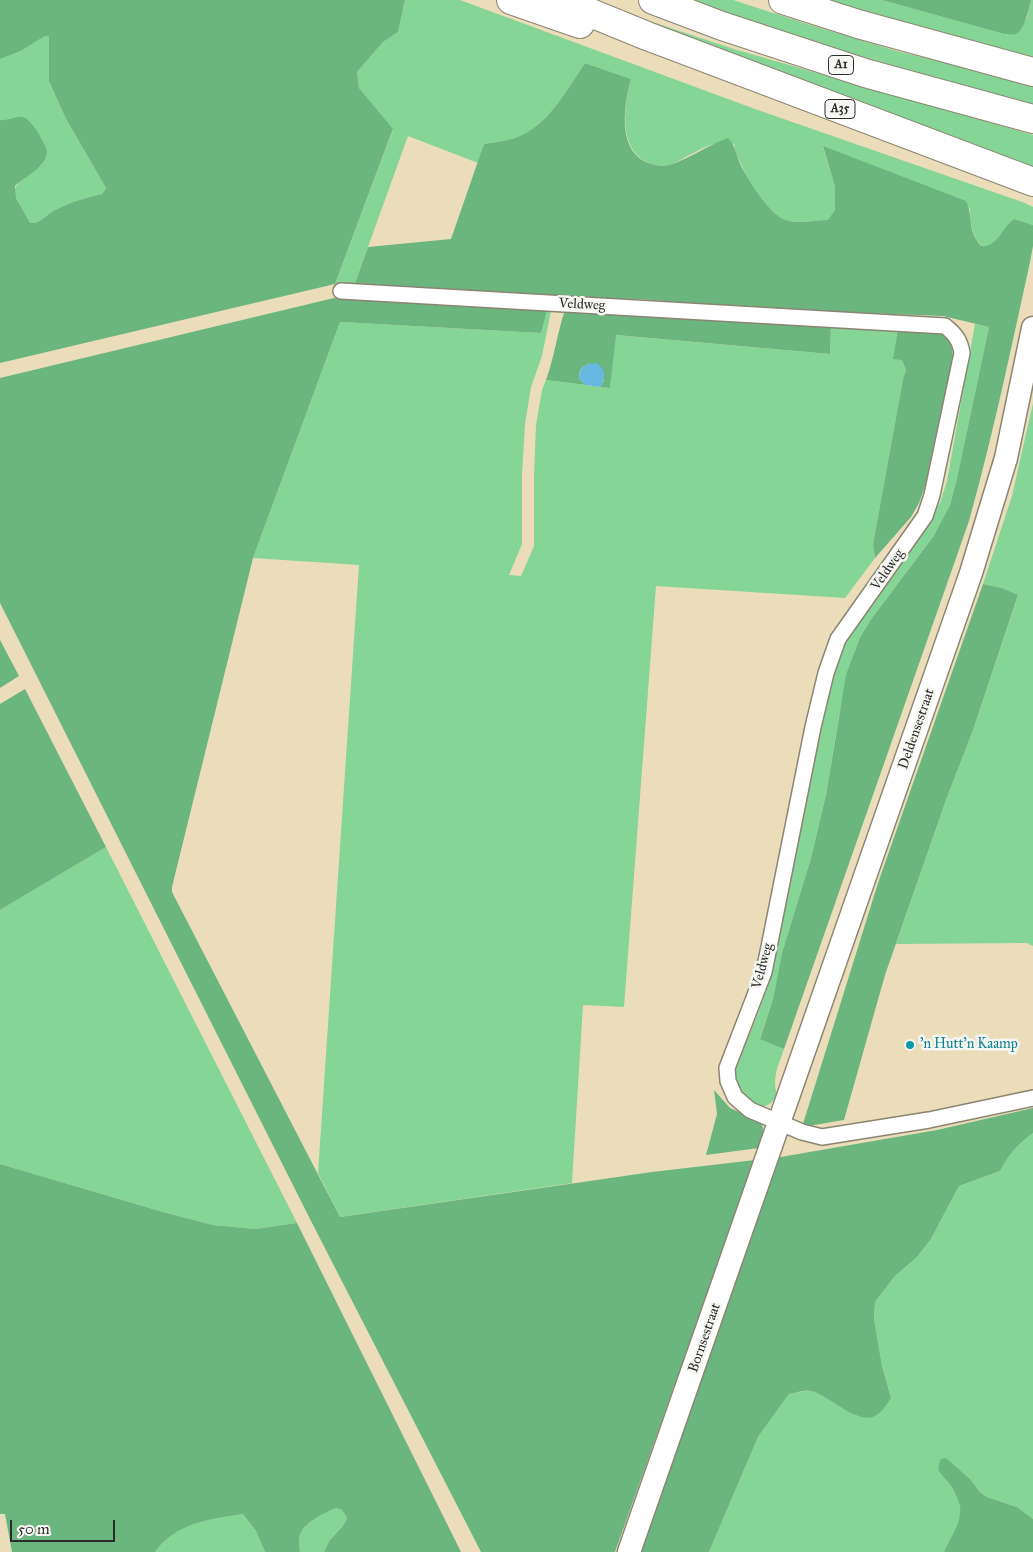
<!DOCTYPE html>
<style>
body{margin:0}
#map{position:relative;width:1033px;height:1552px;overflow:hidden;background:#ebddb9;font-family:"IM FELL Great Primer",serif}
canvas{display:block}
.scale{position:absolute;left:10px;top:1520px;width:105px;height:22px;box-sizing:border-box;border:2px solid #2b2b2b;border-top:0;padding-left:6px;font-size:15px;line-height:18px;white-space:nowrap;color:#2b2b2b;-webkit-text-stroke:4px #f6f6f2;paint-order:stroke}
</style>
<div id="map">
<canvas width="1033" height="1552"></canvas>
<div class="scale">50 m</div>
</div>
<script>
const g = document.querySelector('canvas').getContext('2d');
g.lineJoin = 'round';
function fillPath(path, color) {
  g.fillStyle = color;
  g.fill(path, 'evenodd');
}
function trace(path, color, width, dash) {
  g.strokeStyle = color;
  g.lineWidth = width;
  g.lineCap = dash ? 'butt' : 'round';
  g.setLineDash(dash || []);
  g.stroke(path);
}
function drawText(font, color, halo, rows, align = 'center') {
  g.font = font + ' "IM FELL Great Primer",serif';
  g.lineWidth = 5;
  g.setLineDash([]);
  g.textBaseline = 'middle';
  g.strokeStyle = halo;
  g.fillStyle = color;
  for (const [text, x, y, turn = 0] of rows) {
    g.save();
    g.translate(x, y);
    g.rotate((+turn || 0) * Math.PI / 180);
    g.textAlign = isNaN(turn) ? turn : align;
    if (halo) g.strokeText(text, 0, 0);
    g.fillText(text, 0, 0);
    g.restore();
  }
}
const green = new Path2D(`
 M405,0h55l295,109 270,94 8,4v18l-19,-6c-7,6 -19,26 -25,28 -2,0 -6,-1 -8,-1 -9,-12 -11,-22 -11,-37l-147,-62 12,40v23l-6,10c-12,0 -28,4 -40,1 -22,-4 -51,-56 -55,-77 -6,0 -13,-1 -19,0 -11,1 -33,17 -46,21 -8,2 -15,0 -22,-3 -29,-13 -23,-58 -16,-83l-46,-16c-19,28 -37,63 -70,75 -10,3 -21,4 -31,6l-6,19 -70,-27 -53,147 -20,1 58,-154 -34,-42 -2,-16 26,-30 15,-10z
 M676,0h57l74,24 93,28 133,31v22l-229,-65z
 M823,0h59l122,34h12l11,-16 4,-18h2v57l-72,-18z
 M625,16l15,2 97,32 296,85v39z
 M45,36h4v47l17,36 40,69 -4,6c-18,4 -36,9 -52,19 -6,5 -12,11 -20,10 -20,-36 -23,-33 11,-58l-19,-48 -16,4 -6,-1v-61l21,-8z
 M547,311h4l-9,45 -11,31 -6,37 -3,50v70l-13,31 12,1 13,-30v-71l2,-50 6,-35 4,-10 64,8 5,-53 215,19 1,-28 67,4 4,30 4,10 -3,9 -28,154 -2,12 2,13 -30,40 -189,-12 -32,421 -41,-2 -11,178 -232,34 -22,-44 41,-608 -106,-7 87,-236 201,11z
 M975,324l14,3 -32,151 -7,27 -17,32 -61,81 -12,19 -5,13 -16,65 -13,80 -15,63 -29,95 -9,46 -13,39 24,11c-6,18 -12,28 -7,46 -17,30 -48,-3 -42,-25 3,-11 9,-22 13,-32 9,-21 17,-43 24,-64l58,-290 14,-37 8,-15 79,-112 10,-20 6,-19z
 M1033,403v543l-6,-3 -131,1 50,-144 27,-70 45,-134 -16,-8 -19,-4 29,-88z
 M106,847l191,376 -42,6 -42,-4 -50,-13 -163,-48v-254z
 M1033,1133v386l-16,-12 -30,-10 -7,-5 -9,-12 -25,-21h-5l-1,14c11,11 24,30 20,46 -3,11 -11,23 -16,33h-235l49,-115 31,-43 21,-4 22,9 10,9 49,-10 -9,-32 -8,-47 1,-17 20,-26 22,-19 14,-18 28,-53 41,-15c8,-16 19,-28 33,-38z
 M336,1508l6,2 5,8 -4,8 -14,15 -5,11h-24c0,-5 -2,-12 0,-17 4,-13 25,-22 36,-27z
 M243,1514l13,17 9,21h-110c21,-29 55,-33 88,-38z`);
const forest = new Path2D(`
 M0,0h405l-7,32 -15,10 -26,30 2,16 34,41 -58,155 -335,79v-243c8,1 16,-4 23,-3 6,2 13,12 16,17 2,5 6,10 7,14 5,17 -21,28 -31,38l1,12 14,25c8,1 14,-5 20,-10 16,-10 34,-15 52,-19l4,-6 -40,-69 -17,-37v-46h-4l-24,15 -21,8z
 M882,0h149c-2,8 -6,30 -15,34 -3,1 -9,0 -12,0z
 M585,63l46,16c-7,25 -14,70 15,83 8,3 15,5 23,3 20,-6 39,-20 59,-27 8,8 9,19 13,28 9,16 30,52 48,55 12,3 27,-1 39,-1l7,-10v-23l-12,-41 143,55c8,17 0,27 15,45 16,2 20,-17 33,-27l19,6v21l-3,16c-19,87 -37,173 -61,259l-185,528 -24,-10 13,-40 9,-46 29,-95 15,-63 20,-120 14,-38 12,-19 61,-81 17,-32 7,-27 32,-151 -46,-11 -156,-6 -149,-11 -68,-1 -215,-15 13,-36 83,-8 33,-95c10,-2 21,-3 31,-6 33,-12 51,-47 70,-75z
 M334,298l200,11 13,2 -6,22 -201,-11 -87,236 -81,329v5l168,325 312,-45 103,-12 -140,392h-134l-170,-331 -311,-618v-225z
 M566,311l265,15 -1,28 -214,-19 -6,53 -10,-1 4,-7 -15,-16c-8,3 -10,6 -10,15l7,6 -40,-5c8,-22 11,-45 18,-67z
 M898,330c12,0 43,-2 50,7 4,5 4,13 5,19l-20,108 -14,39 -8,14 -36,41 -2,-13 2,-12 28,-154 3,-9 -4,-10 -9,-1z
 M983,584l19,4 16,7 -45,135 -27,70 -61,175 -41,145 -42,7 76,-244z
 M0,640l19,36 -19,12z
 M25,689l81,158 -106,63v-206z
 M714,1090l16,18 26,11 6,6 2,7 -5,16 -53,7 11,-41z
 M1033,1108v25c-14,10 -25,22 -33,38l-41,15 -28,53 -14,18 -22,19 -20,26 -1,17 8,47 9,32c-4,6 -9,14 -16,18 -17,9 -46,-20 -63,-25 -7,-2 -16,2 -23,3l-31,43 -49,115h-72l138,-394 162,-28z
 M0,1164l163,48 50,13 42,4 42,-6 164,329h-137l5,-11 14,-15 4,-8 -5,-8 -6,-2c-11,5 -32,14 -36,27 -2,5 0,12 0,17h-35l-9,-21 -13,-17c-33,5 -67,9 -88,38h-143l-7,-38h-5z
 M946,1458l25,22 9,12 7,5 30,10 16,12v33h-89c6,-14 18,-29 16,-45 -1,-7 -7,-19 -12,-25 -7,-9 -13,-10 -7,-23z`);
const water = new Path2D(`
 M597,363c9,8 9,14 3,24l-14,-2 -7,-6c0,-13 7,-15 18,-16z`);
const street = new Path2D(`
 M341,291l604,35c10,8 15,14 17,27l-30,142 -7,21 -87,123 -12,34 -13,54 -49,245 -37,96 1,13 7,16 15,13 52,22 20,5 107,-17 104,-22`);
const secondary = new Path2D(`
 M629,1552l342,-979 35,-115 27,-130`);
const highway = new Path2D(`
 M511,0l69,24
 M559,0l88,36 386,146
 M653,0l69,26 143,47 168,46
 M783,0l75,24 175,48`);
const markers = [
 [910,1045,5,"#0f9aa8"]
];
const shields = [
 [841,65,25],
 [840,109,30]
];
const shieldNames = [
 ["A1",841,65],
 ["A35",840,109]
];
const streetNames = [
 ["Veldweg",582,305,3],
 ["Veldweg",888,570,-55],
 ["Deldensestraat",917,729,-71],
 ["Veldweg",763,966,-75],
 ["Bornsestraat",705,1338,-71]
];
const cultureNames = [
 ["'n Hutt'n Kaamp",920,1045]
];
fillPath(green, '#84d596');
fillPath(forest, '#6bb67f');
fillPath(water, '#67b9e3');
trace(street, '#8b8472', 18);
trace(secondary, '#8b8472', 25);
trace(highway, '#8b8472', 30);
trace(street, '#fff', 15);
trace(secondary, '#fff', 22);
trace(highway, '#fff', 28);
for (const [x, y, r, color] of markers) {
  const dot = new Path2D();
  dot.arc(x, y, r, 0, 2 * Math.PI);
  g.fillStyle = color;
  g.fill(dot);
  trace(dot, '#f6f6f2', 2);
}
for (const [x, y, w] of shields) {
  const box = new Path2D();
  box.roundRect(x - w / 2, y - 9.5, w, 19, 4);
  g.fillStyle = '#f6f6f2';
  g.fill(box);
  trace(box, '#2b2b2b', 1);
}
drawText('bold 12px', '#2b2b2b', null, shieldNames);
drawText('14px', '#2b2b2b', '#f6f6f2', streetNames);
drawText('14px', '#0d838f', '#f6f6f2', cultureNames, 'left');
</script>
